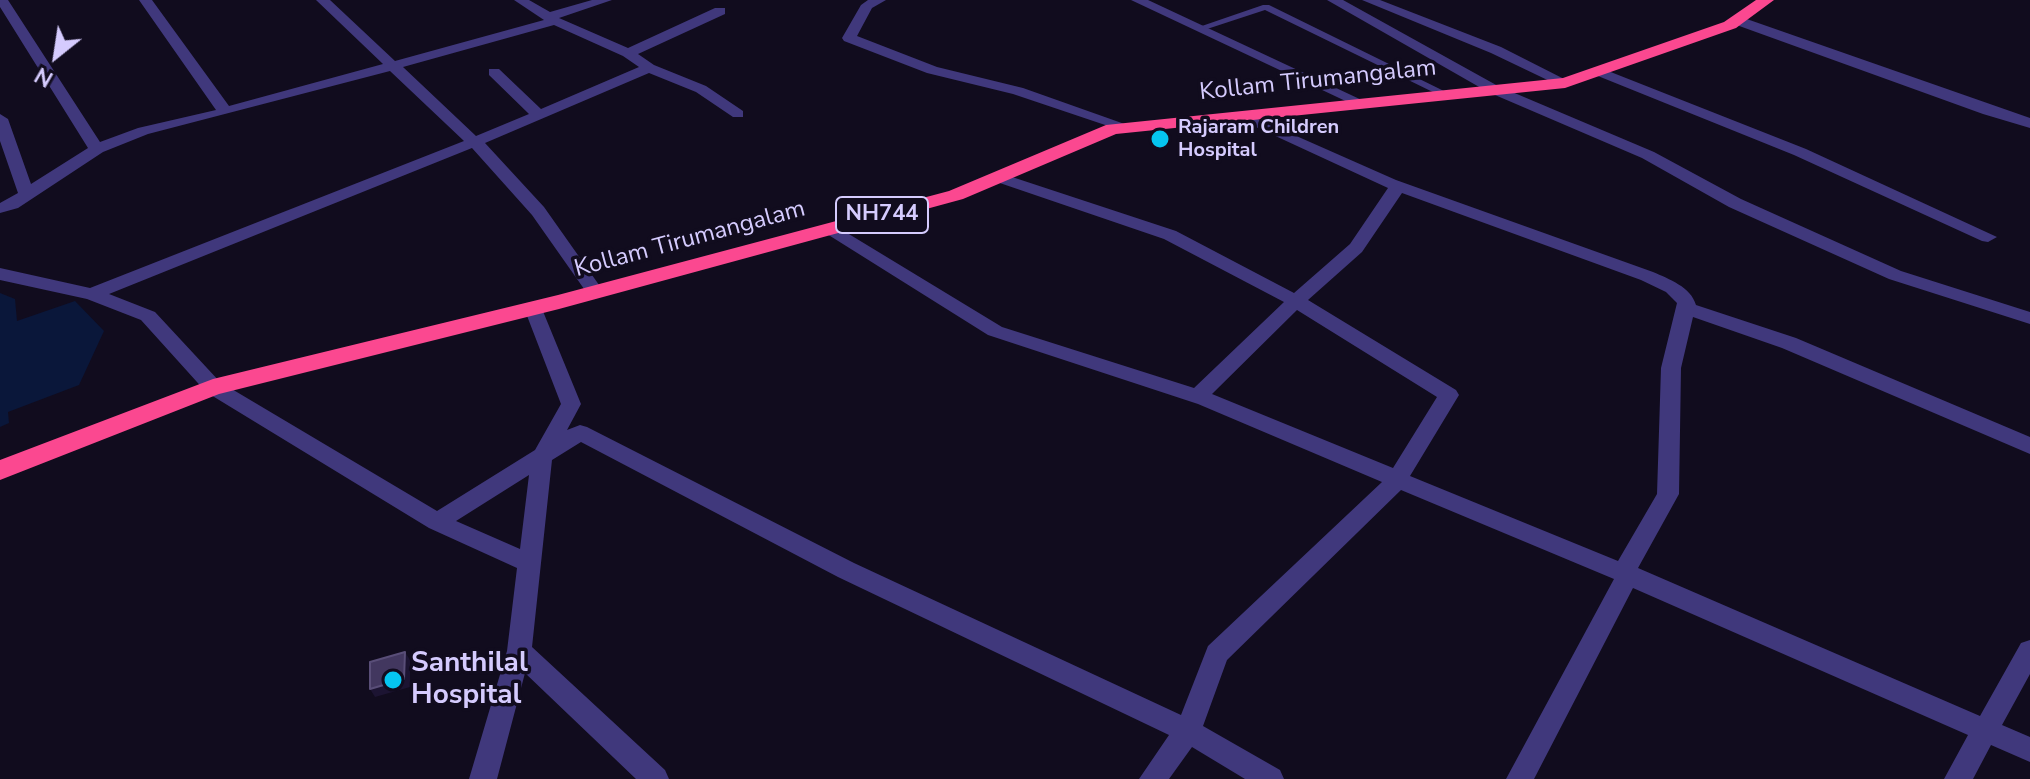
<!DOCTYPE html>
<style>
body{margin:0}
#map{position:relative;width:2030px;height:779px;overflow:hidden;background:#110c1e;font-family:"Nunito Sans",sans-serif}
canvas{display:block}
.north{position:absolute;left:16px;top:16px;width:80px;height:80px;-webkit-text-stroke:6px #110c1e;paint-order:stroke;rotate:210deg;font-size:22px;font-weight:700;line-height:32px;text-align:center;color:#d5cbfe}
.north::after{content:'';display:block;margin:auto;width:28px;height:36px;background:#d5cbfe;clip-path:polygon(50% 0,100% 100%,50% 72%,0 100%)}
</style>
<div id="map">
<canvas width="2030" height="779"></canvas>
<div class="north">N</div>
</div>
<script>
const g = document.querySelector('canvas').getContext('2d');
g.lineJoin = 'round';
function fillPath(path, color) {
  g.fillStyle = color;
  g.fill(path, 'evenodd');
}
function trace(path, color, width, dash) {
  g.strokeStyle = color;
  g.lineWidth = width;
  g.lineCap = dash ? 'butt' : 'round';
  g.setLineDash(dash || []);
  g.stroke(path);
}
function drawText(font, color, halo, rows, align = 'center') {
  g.font = font + ' "Nunito Sans",sans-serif';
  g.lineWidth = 7;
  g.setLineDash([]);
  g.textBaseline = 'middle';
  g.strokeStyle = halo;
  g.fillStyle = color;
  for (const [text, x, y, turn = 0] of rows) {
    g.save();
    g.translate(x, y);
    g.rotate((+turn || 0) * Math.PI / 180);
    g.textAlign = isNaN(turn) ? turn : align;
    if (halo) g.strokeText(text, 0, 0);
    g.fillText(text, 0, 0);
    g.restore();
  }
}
const water = new Path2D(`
 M0,293l15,6 2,22 58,-20 29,30 -25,54 -71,27 1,11 -9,4z`);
const lane = new Path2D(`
 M1263,5h6l181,89 -9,2 -176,-86 -61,20 -8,-2z`);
const street = new Path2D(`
 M0,0h8l92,142 38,-14 78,-18 -77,-110h13l77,106 154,-42 -67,-64h14l65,61 149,-41 -30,-20h15l21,12 42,-12h20l-53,18 69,30 87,-40h10v6l-87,40 16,11 52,21 37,25v6h-10l-37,-25 -47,-19 -164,70 59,64 60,85 -3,4h-12l-57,-81 -60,-67 -363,146 46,18 65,70 217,129 98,-61 26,-46 -37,-96 2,-4h14l41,100 -14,26 13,-5 7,2 267,136 327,152 27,-69 174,-164 -184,-78 -210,-69 -169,-106 9,-5 6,1 168,102 192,61 90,-86 -120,-63 -173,-59 -2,-3 2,-3h12l173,57 118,62 56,-49 38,-56 -158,-73 2,-3h10l154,68 257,92c16,7 38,15 43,33l100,33 234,99v17l-248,-106 -89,-31 -12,51 -2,126 -41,74 342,148 41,-73 9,-3v34l-28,51 28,12v25l-39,-17 -18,34h-29l24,-44 -335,-147 -99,191h-28l108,-200 -213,-89 -174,170 -24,66 77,44 4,9h-39l-53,-32 -23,32h-30l30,-44 -331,-158 -257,-135 -29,18 -20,187 133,123 4,9h-33l-111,-106 -28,106h-28l38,-128 10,-83 -88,-40 -223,-136 -65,-72 -54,-21 -87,-19v-12l90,20 374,-147 -74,-70 -242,63 -45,18 -85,56 -18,5v-10l18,-10 -18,-52v-27l8,5 23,65 57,-36 -88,-141zM554,25l69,31 16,11 -98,42 -42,-40h-10v6l40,39 -53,22 -73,-69zM1402,193l239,87 25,12 11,11 -16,65 -4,126 -39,67 -208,-85 49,-81 -3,-5 -148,-90 54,-48zM1297,310l140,87 -44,71 -181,-74zM529,475l-9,74 -64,-28z
 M868,0h18l-14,8 -15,28 80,31 86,21 110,39 -3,3h-10l-107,-36 -86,-21 -83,-32 -2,-3 19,-33z
 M1131,0h17l218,102 -7,4 -5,-1z
 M1327,0h16l155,86 156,66 87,47 160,72 129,41v12l-141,-45 -160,-72 -87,-49 -154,-66z
 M1362,0h18l121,47 71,36 -7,4 -5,-1 -69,-33z
 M1731,17h10l289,101v10l-47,-14 -252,-91z
 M1598,67l208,82 191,88 -9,5 -6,-1 -188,-86 -201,-81v-6z`);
const highway = new Path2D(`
 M1756,0h18l-38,28 -171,60 -449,46 -153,65 -404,110 -340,85 -219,86v-20l213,-81 345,-84 391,-104 157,-66 457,-47 161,-56z`);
const shadedWall = new Path2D(`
 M405,652l5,8v27l-35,10 -5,-8z`);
const building = new Path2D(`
 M405,652l-1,27 -34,10v-27z`);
const markers = [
 [1160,139,10,"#05c5f0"],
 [393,680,10,"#05c5f0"]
];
const farPoinames = [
 ["Rajaram Children",1178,128],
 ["Hospital",1178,151]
];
const shields = [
 [882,215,92]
];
const shieldNames = [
 ["NH744",882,215]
];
const streetNames = [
 ["Kollam Tirumangalam",1318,81,-6],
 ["Kollam Tirumangalam",690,240,-15]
];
const nearPoinames = [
 ["Santhilal",411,664],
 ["Hospital",411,696]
];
fillPath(water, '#0a173a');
fillPath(lane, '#40387c');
fillPath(street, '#40387c');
fillPath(highway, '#fb4890');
fillPath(shadedWall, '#1c1432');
fillPath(building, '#42375f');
trace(building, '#594e78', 2);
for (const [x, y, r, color] of markers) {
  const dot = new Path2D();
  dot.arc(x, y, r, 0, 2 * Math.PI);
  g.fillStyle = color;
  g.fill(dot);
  trace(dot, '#110c1e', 3);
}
drawText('bold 20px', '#d5cbfe', '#110c1e', farPoinames, 'left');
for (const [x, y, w] of shields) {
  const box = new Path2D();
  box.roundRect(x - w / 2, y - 18, w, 36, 6);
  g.fillStyle = '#110c1e';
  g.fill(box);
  trace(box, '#d5cbfe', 2);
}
drawText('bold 22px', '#d5cbfe', null, shieldNames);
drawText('24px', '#d5cbfe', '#110c1e', streetNames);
drawText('bold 28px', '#d5cbfe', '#110c1e', nearPoinames, 'left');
</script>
